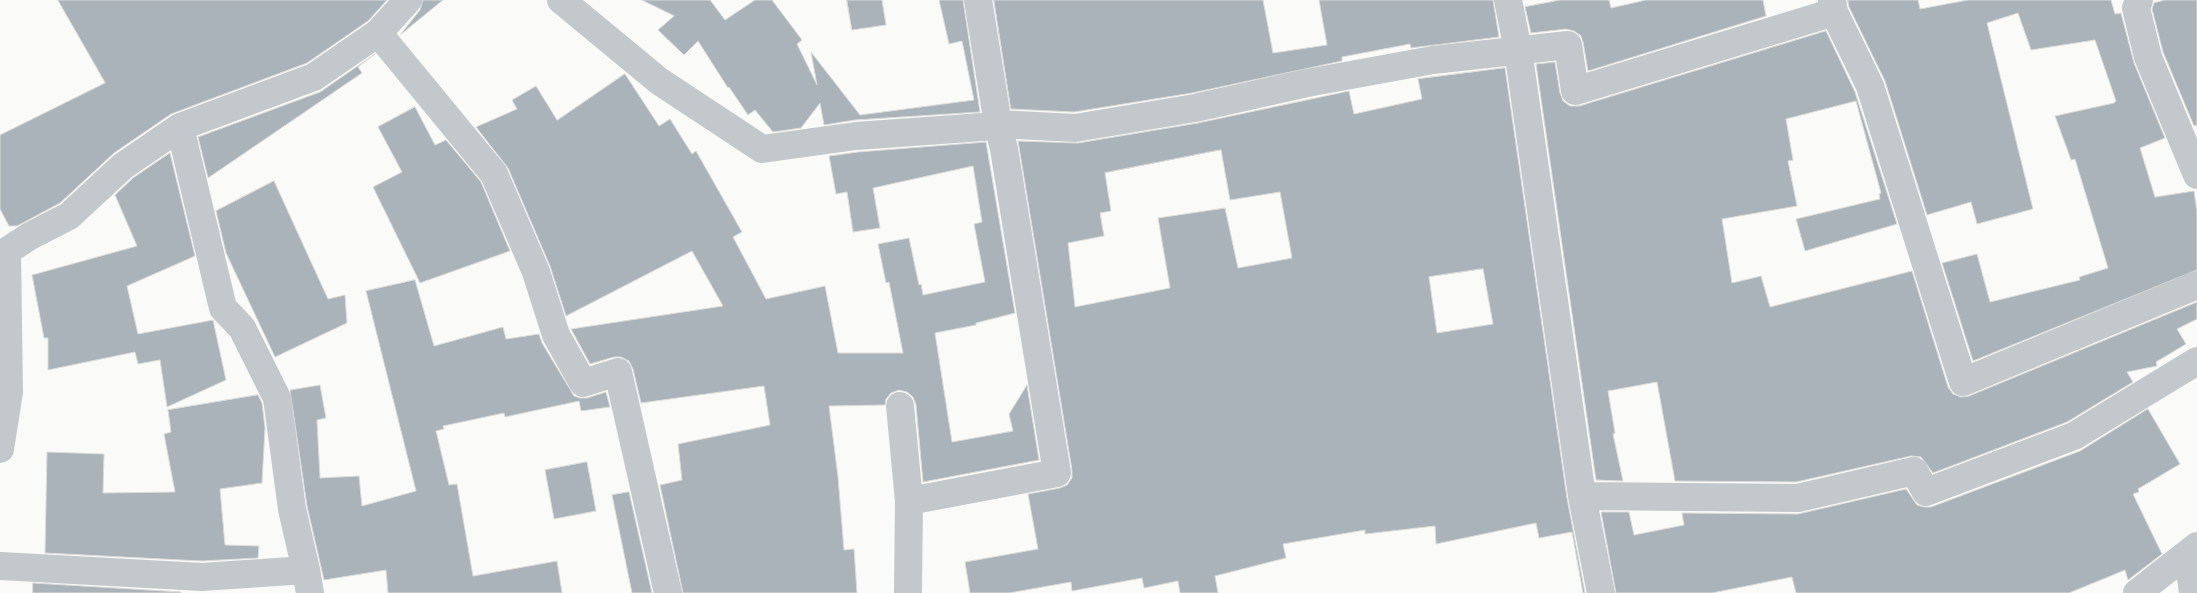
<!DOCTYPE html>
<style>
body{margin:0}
canvas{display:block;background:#fafaf8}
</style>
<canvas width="2197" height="593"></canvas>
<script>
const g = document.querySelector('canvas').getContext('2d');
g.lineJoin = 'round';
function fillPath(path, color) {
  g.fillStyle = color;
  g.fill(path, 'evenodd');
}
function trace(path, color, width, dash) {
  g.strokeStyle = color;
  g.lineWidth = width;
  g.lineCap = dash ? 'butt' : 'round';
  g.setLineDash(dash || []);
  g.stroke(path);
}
const building = new Path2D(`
 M58,0h329l-19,21 -61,42 -136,51 -57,39 -54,50 -43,23h-8l-9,-17v-74l105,-52z
 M423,0h20l-43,35 20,-25z
 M642,0h68l15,20 30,-20h17l30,40 -5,4 20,41 -6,-33 49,63 114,-15 -12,-59 -13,3 -10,-44h24l17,112 -125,8 -31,5 -4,-22 -19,25 -28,4 -18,-22 -7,5 -19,-28 -1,1 -30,-47 -14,14 -26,-25 16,-14z
 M847,0h35l4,25 -34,5z
 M994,0h269l10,53 54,-8 -8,-45h174l6,37 -88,11 -1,-4 -68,13v4l-150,32 -118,19 -63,-3z
 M1560,0h49l2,8 35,-8h117l3,16 -178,55 -5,-29 -2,-6 -7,-5 -8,-2 -35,4 -6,-26z
 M1848,0h70l2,9 48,-9h143l4,14 6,-1 13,50 31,75 -25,10 15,49 39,-6 3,20v59l-224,91 -31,-98 35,-9 13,48 90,-22 -1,-3 29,-9 -33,-109 -4,1 -16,-44 59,-13 2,-2 -21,-61 -64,10 -13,-37 -31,10 46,186 -56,15 -6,-22 -44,13 -42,-134 -36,-74z
 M2165,0h32v125l-3,1 -31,-74 -11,-43 2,-6z
 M1826,31l29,61 42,132 -92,27 -9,-32 84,-20 -1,-5 2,-1 -25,-92 -70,18 7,41 -5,1 9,45 -75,13 10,64 29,-7 9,31 142,-36 36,116 5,7 8,3 8,-1 228,-94v17l-20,10 9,15 -30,18 1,4 -30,6 6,10 -66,40 -134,51 -12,-16 -10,-1 -115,26 -121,-1 -18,-99 -49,9 7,42 -2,1 10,47 -27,-1 -60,-416 19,-2 5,31 3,8 7,5h9z
 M375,54l-17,13 4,6 -154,105 -10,-41 122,-45z
 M1505,68l62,430 18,95h-2l-11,-61 -33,6 -3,-15 -100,21 -1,-18 -70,8v-4l-82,14 3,14 -71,18 3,17h-38l-2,-12 -34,7 -2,-10 -70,13 -1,-9 -62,11h-39l-5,-31 73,-13 -10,-55 32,-6 7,-3 5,-7v-8l-54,-329 60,2 120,-20 151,-32 5,23 68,-15 -4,-20zM1221,150l9,50 50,-8 12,66 -54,10 -13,-60 -67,10 12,70 -95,19 -7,-64 36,-7 -4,-23 11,-2 -6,-38zM1483,269l10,55 -56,9 -8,-56z
 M625,74l34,52 11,-7 22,35 4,-3 46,81 -9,5 33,62 59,-13 13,67h65l-14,-71 -3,1 -8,-39 31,-6 10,47 2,-1 2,11 62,-13 -11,-58 8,-2 -9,-56 -100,22 7,40 -27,4 -6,-40 -11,2 -7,-38 29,-4 128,-10 29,171 -39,10v2l-41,8 17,109 61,-11 -4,-17 18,-29 12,75 -116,22 -7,-77 -3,-8 -6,-5 -8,-2 -8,3 -5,6 -1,6 -56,1 9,71 6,73 10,-1 3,44h-174l-23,-108 22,-5 -4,-36 92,-19 -6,-39 -123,17 -8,-34 -4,-8 -8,-4h-7l-24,7 -19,-35 152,-23 -31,-55 -126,65 -16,-50 -42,-98 -32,-41 41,-18 -5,-9 24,-14 21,34z
 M415,107l20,38 11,-5 35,42 29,69 -90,32 -47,-96 29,-15 -24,-45z
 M170,153l25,103 -68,30 11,48 75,-14 13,60 -59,27 -7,-47 -22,4 -3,-12 -87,18v-32h-4l-12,-63 105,-29 -22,-51 18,-17z
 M274,181l54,118 17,-4 2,28 -72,34 -49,-104 -10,-42z
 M415,280l19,66 69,-19 3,12 33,-5 3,9 32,53 6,2h7l19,-6 4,15 -29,4 -2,-10 -74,16 -1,-4 -61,13 1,3 -8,2 13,54 8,-1 16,92 84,-15 5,32h-174l-2,-23 -62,10 -17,-74 -17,-116 30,-5 6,33 -9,2 3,58 39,-2 3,30 54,-15 -50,-200z
 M258,395l4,8 3,25 -3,55 -42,6 5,56 34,1 -1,12 -56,3 -157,-8 2,-101 57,2 -1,39 72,-1 -11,-58 7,-2 -3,-22z
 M2148,409l32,55 -42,25 1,3 -6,2 29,60 -34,26 -3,-10 -56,23h-273l-4,-16 -80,16h-96l-15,-81h28l5,23 50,-10 -2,-12 116,1 108,-25 11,16 7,2h7l149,-56z
 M587,462l9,49 -42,8 -9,-49z
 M629,492l23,101h-20l-20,-98z
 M33,583l148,9v1h-148z`);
const street = new Path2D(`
 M561,0l98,81 103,68 94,-13 155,-11
 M1508,0l10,50 64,446 19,97
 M2139,0l-3,8 12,49 49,118
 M1834,12l36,74 93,296 234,-97
 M378,33l116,141 42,98 20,63 27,48 35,-11 50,221
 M998,124l77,4 120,-20 112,-25 126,-23 135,-15 7,46 259,-79 -2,-12
 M900,406l9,95 -1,92
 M0,449l9,-57 -2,-141 23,-15 39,-20 54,-50 57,-39 134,-50 64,-44 30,-33
 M1582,496l216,2 116,-27 12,21 148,-56 123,-75
 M909,501l148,-28 -53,-324 -6,-25 -20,-124
 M2188,555l5,38
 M0,566l202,11 104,-7 -14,-61 -15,-111 -35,-70 -19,-20 -43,-181
 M306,570l4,23
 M2137,593l60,-47`);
fillPath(building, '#aab3b9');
trace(building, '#dcdcda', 1);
trace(street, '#c3c8cc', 28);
</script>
